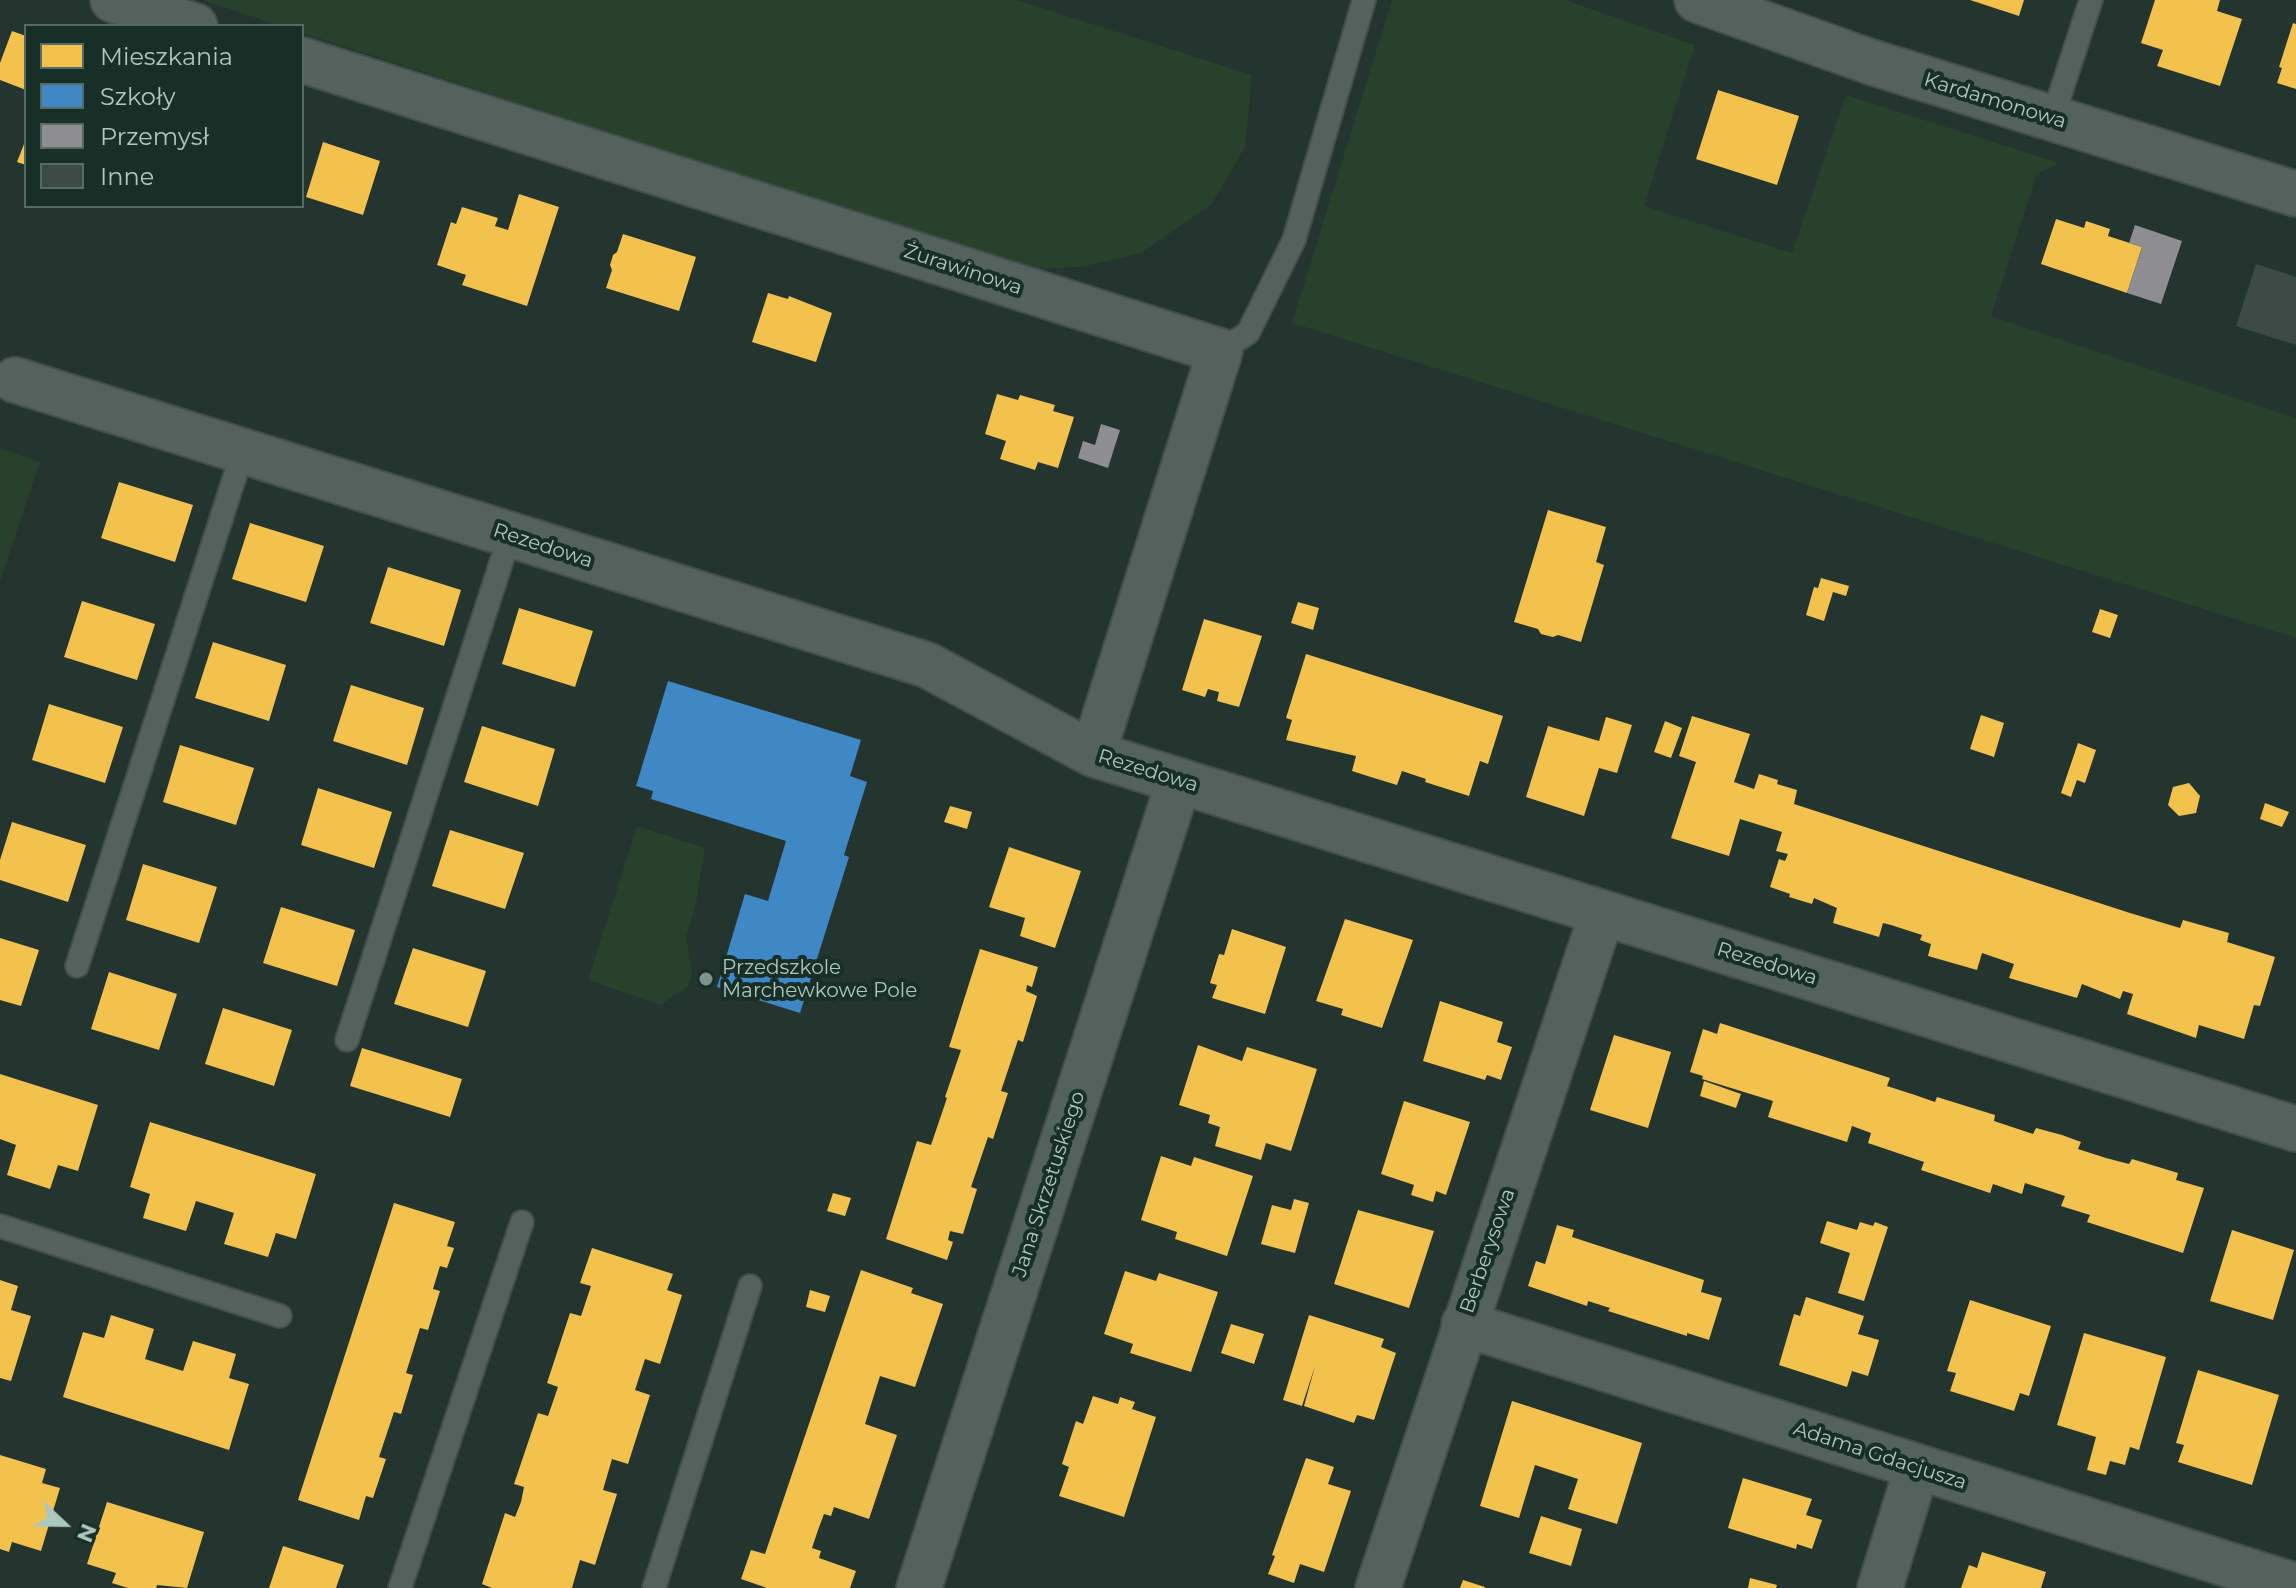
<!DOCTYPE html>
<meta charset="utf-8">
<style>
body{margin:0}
#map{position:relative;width:2296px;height:1588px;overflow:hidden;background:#24342e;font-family:Montserrat,sans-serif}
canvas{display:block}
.legend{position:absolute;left:24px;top:24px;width:280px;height:184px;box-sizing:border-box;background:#182f27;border:2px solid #536c64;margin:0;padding:10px 14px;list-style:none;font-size:24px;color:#acc7bf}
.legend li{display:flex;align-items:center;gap:16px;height:40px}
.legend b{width:40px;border:2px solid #536c64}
.north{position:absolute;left:24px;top:1484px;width:80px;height:80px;-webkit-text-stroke:6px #182f27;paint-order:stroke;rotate:112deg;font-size:22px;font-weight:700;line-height:32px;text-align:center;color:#acc7bf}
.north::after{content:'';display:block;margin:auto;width:28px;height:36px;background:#acc7bf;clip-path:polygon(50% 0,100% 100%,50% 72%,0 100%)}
</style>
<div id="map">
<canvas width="2296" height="1588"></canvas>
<ul class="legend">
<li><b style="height:22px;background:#f2c14e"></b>Mieszkania</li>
<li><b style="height:22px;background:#3f88c5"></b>Szkoły</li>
<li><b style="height:22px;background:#8d8d92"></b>Przemysł</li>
<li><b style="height:22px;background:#3d4b46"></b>Inne</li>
</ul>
<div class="north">N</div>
</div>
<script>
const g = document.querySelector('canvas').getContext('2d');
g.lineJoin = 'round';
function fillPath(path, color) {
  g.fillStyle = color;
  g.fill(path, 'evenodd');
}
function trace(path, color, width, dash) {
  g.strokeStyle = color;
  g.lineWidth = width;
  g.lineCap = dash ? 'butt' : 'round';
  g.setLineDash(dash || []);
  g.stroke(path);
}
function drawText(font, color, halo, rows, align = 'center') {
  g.font = font + ' Montserrat,sans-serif';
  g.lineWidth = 8;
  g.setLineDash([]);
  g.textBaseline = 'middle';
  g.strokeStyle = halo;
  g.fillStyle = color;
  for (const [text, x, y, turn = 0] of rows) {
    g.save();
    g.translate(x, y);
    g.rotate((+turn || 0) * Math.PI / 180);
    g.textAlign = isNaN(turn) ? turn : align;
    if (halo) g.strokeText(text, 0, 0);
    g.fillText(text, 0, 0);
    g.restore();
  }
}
const green = new Path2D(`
 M202,0h815l235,75 -7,72 -34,58 -70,48 -59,14 -51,2 -729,-236v-7h-21z
 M1392,0h173l130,45 -51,161 148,47 54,-158 213,68 -22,11 -46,142 305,102v220l-1004,-315z
 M0,448l40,14 -40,120z
 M637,826l68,22 -9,56 -10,33 6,36 -4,14 -28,18 -72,-25z`);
const homes = new Path2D(`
 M1970,0h54l-5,16z
 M2155,0h65l-3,11 25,8 -22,67 -63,-20 6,-16 -22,-7z
 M2293,23l3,1v65l-19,-6 5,-15 -3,-1z
 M12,31l14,5v54l-26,-10v-17z
 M1718,90l81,26 -22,69 -81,-26z
 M26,139v26l-9,-3z
 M323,142l57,19 -17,54 -57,-18z
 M519,194l40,13 -32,99 -65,-21 4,-10 -29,-10 14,-43 5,2 6,-17 36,11 -3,8 13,4z
 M2056,219l28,9 2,-7 24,8 -2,7 34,11 -15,46 -86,-29z
 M623,234l73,23 -17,54 -73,-23 6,-18 -2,-5 3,-10 4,-3z
 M768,293l20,6 1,-3 43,17 -16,49 -64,-20z
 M997,394l21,6 2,-5 35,10 -2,6 21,6 -16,51 -20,-6 -3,8 -35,-11 6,-18 -21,-7z
 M119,482l74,23 -18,57 -74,-24z
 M1548,510l58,17 -10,35 8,3 -23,77 -23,-7 -5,2 -12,-3 -3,-5 -24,-7z
 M250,523l74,23 -18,56 -74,-23z
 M388,567l73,23 -17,56 -74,-23z
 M1821,578l28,8 -3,10 -13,-4 -9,29 -18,-6 8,-28 4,1z
 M82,601l73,23 -18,56 -73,-23z
 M1298,602l21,6 -6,22 -22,-7z
 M519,608l74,23 -18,56 -73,-23z
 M2100,609l18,6 -8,23 -18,-6z
 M1204,619l58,17 -23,71 -22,-6 2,-9 -11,-3 -3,8 -23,-7z
 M213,642l73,23 -17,56 -74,-23z
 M1306,654l197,62 -15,48 -8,-3 -11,35 -44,-14 1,-3 -24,-8 -5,14 -23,-7 -22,-7 4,-15 -70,-16 6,-20 -6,-2z
 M351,685l73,23 -17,57 -74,-24z
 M49,704l74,23 -18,56 -73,-23z
 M1981,715l23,8 -10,34 -24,-8z
 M1692,716l58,18 -16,48 20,7 5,-15 19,6 -1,4 20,6 -3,14 336,109 50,15 3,-8 46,13 -2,9 48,15 -15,49 -6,-1 -10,34 -45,-14 -3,13 -69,-24 6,-20 -10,-3 -3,8 -38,-15 -5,14 -68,-20 5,-14 -32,-11 -5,17 -49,-14 3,-12 -11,-4 2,-5 -31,-10 -8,-2 -4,14 -46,-14 4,-15 -23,-10 -2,6 -23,-7 1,-3 -20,-7 9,-28 6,2 3,-7 -12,-3 6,-19 -42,-13 -11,37 -58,-18 25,-76 -17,-6z
 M1606,717l26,8 -15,48 -18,-5 -15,48 -58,-19 22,-71 51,15z
 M1665,721l17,7 -11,30 -17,-6z
 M482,726l73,23 -17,57 -74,-24z
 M2078,743l18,7 -11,33 -8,-3 -6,17 -10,-4z
 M180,745l74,23 -18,57 -73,-23z
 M2189,783l11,13 -4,17 -17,3 -11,-11 5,-18z
 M318,788l74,24 -18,56 -73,-23z
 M2265,803l24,9 -7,15 -22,-8z
 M950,806l22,6 -5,17 -23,-7z
 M12,822l74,23 -18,57 -68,-22v-20z
 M450,830l74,23 -19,56 -73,-23z
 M1009,847l72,24 -26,77 -35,-12 5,-18 -36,-11z
 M143,864l74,23 -18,56 -73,-23z
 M281,907l74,23 -18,56 -74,-23z
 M1345,919l68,21 -31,88 -41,-13 2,-6 -27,-8z
 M1232,929l54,18 -21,67 -53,-16 5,-13 -7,-2 9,-29 5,1z
 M0,938l39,12 -18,56 -21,-6z
 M413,948l73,23 -18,56 -74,-23z
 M980,949l58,18 -6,20 -5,-2 -1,6 11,5 -14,46 -5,-2 -17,51 7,2 -15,46 -5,-2 -17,50 6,2 -14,45 -13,-3 -2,9 5,2 -6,18 -61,-21 31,-98 14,4 16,-47 -2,-1 16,-47 -12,-3z
 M109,972l68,22 -18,56 -68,-21z
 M1440,1001l63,21 -6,20 15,5 -11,33 -14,-5 -2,5 -62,-19z
 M223,1008l69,22 -18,56 -69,-22z
 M1720,1023l170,55 -3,8 28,9 20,7 2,-5 58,18 -1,6 39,13 3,-6 26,7 19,7 -3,7 28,9 23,6 3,-5 46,14 -2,7 28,8 -21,65 -96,-31 3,-7 -29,-9 4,-10 -40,-13 -3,11 -29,-10 -3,9 -69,-23 3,-8 -56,-19 3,-10 -19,-7 -5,16 -79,-25 5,-16 -71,-22 1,-3 -13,-4 13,-43 14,5z
 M1614,1035l57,17 -23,76 -58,-18z
 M1198,1045l44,16 5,-14 70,22 -26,82 -25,-8 -5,17 -46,-14 5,-19 -12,-4 2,-8 -31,-10z
 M362,1048l100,31 -12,38 -100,-31z
 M0,1074l98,31 -20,66 -20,-6 -8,24 -43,-14 9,-30 -16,-6z
 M1704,1081l37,13 -5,14 -36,-12z
 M1404,1101l66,21 -24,73 -10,-4 -3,11 -22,-7 3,-10 -33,-11z
 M150,1122l166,52 -20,65 -20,-6 -8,24 -44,-13 10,-31 -38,-12 -10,30 -43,-13 7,-24 -20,-7z
 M1161,1156l30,10 3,-9 59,19 -26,80 -52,-17 2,-7 -36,-12z
 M833,1193l18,5 -6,18 -18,-5z
 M1294,1199l15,4 -14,50 -34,-9 11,-39 19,5z
 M394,1203l61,19 -8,24 7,2 -7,20 -7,-2 -7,23 7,2 -12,39 -8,-2 -14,45 7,2 -12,39 -7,-2 -15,45 7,2 -13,39 -7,-2 -7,24 -61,-20z
 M1358,1210l76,21 -25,77 -75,-24z
 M1827,1221l30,9 3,-8 13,4 2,-4 13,5 -24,74 -26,-8 12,-40 -30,-10z
 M1557,1225l17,5 -2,7 132,43 -3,12 21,6 -13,42 -22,-7v3l-79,-25 2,-3 -22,-7 -1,5 -59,-20 8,-25 9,3z
 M2232,1230l62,20 -21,70 -63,-19z
 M592,1248l81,26 -6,16 15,5 -22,69 -15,-5 -10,31 15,5 -22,69 -16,-5 -9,31 14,4 -22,71 -15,-5 -8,28h-80l-10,-4 23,-71 10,4 6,-15 3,-15 -10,-3 24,-71 10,3 10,-29 -11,-4 23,-70 11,3 10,-30 -11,-3z
 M861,1270l52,18 -2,5 32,11 -28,83 -35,-11 -15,48 32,11 -28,84 -35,-12 -3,9 -7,-2 -6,16 -6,18 9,3 -2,7 37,13 -6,17h-83l-26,-9 10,-29 14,4z
 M1125,1271l31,10 3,-8 59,19 -27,80 -61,-19 3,-9 -29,-10z
 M0,1280l18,6 -7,24 20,6 -20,65 -11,-3z
 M810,1290l20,6 -5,16 -19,-5z
 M1806,1297l58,19 -6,18 21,6 -11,36 -16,-5 -5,16 -68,-22 15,-51 6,2z
 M1970,1300l81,26 -22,70 -9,-3 -6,18 -64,-20 6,-18 -9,-2z
 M111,1315l43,14 -9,30 38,12 10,-30 43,13 -7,24 20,6 -20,66 -166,-53 20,-65 21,6z
 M1309,1315l75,24 -3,8 15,6 -22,67 -17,-5 -3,8 -50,-17 11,-40 -13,40 -19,-6z
 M1231,1324l33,10 -10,30 -33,-11z
 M2084,1333l82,24 -27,93 -9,-3 -5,18 -15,-4 -4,14 -19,-5 9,-33 -39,-12z
 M2198,1370l81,25 -27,90 -74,-23 6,-17 -8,-2z
 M1093,1396l25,8 2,-7 15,5 -3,7 24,8 -32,100 -65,-21 10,-29 -7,-3 14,-43 7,3z
 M1512,1401l130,42 -25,81 -49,-15 10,-30 -43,-14 -16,53 -39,-12z
 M0,1455l46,14 -4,14 18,5 -19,63 -29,-9 -3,10 -9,-3z
 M1306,1458l28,9 -6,17 23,7 -27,81 -24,-8 -6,19 -26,-9 7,-18 -3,-1z
 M1743,1478l69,21 -6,16 16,5 -10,29 -15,-5 -1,5 -68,-21z
 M107,1502l97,30 -17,56 -30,-3 -1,3h-28l-16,-5 4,-10 -29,-9z
 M1541,1516l41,13 -11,37 -42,-13z
 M283,1546l61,19 -8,23h-67z
 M1982,1552l64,20 -5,16h-80l8,-23 8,3z
 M1750,1578l27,7 -1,3h-28z
 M1463,1580l22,7v1h-25z`);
const schools = new Path2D(`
 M668,681l193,59 -11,36 17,6 -23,73 5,2 -49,156 -83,-26 28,-93 23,7 18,-60 -135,-42 2,-8 -17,-5z`);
const industry = new Path2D(`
 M2135,225l47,16 -21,63 -34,-11 15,-46 -13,-4z
 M1101,424l19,6 -12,38 -30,-10 5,-17 12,4z`);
const building = new Path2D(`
 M2256,264l40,13v68l-60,-19z`);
const service = new Path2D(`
 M2052,119l39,-119
 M1220,351l28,-18 46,-93 70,-240
 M77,966l166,-515
 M347,1040l163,-505
 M0,1226l280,90
 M400,1588l122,-366
 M654,1588l96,-302`);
const minor = new Path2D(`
 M113,0l82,26
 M1697,0l174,62 425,132
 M302,60l918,291 -127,403
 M15,380l912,285 166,89 1203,375
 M1464,1324l832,262
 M919,1588l260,-807
 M1378,1588l224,-674
 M1880,1588l37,-120`);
const markers = [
 [706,979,8,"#7c948c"]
];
const streetNames = [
 ["Kardamonowa",1995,101,17],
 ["Żurawinowa",963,270,18],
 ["Rezedowa",543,546,18],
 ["Rezedowa",1148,771,17],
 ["Rezedowa",1767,964,17],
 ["Jana Skrzetuskiego",1049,1184,-72],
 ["Berberysowa",1488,1251,-71],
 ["Adama Gdacjusza",1880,1456,18]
];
const poiNames = [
 ["Przedszkole",722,968],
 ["Marchewkowe Pole",722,991]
];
fillPath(green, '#27412b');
fillPath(homes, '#f2c14e');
fillPath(schools, '#3f88c5');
fillPath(industry, '#8d8d92');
fillPath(building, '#3d4b46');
trace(service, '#434e4a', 26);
trace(minor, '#434e4a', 48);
trace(service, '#54625d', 22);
trace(minor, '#54625d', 44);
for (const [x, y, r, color] of markers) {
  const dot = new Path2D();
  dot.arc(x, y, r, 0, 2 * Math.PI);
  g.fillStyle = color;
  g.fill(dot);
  trace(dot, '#182f27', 3);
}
drawText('20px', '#acc7bf', '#182f27', streetNames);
drawText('20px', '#acc7bf', '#182f27', poiNames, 'left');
</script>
